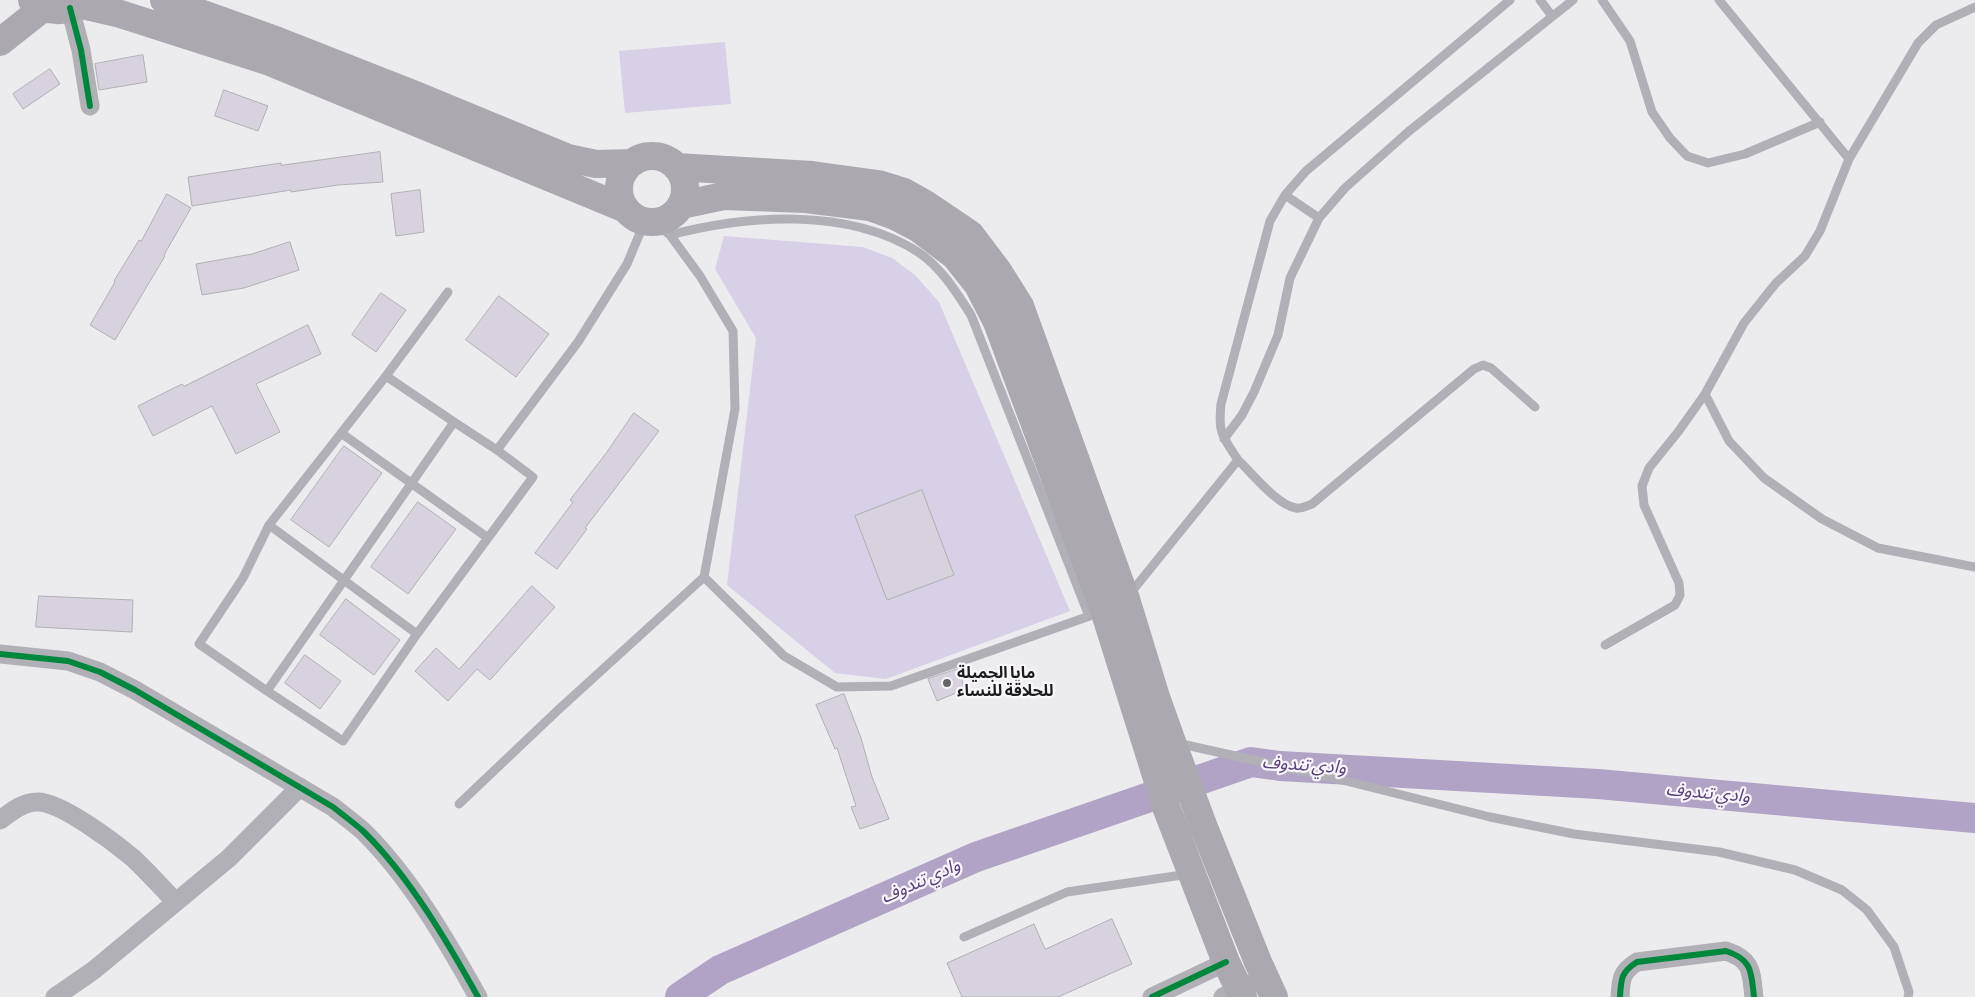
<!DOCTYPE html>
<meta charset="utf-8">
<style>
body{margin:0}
canvas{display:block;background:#ecebee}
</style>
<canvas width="1975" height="997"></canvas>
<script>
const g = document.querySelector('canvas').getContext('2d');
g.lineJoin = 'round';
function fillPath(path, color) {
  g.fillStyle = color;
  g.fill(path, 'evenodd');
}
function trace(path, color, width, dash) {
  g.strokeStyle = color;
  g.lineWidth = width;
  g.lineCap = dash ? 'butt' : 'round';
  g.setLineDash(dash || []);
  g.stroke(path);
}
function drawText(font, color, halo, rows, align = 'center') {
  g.font = font + ' "Sofia Sans Condensed","Noto Sans Arabic",sans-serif';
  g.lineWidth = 4.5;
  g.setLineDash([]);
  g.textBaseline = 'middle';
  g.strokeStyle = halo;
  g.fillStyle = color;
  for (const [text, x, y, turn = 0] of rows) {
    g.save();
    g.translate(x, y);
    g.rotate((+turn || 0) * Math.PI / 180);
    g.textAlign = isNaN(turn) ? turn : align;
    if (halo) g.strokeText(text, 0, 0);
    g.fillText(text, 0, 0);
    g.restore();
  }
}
const green = new Path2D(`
 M725,42l6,62 -106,9 -6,-62z
 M724,236l139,11 29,11 23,17 24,27 131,309 -184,68 -51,-6 -108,-88 29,-247 -41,-69z`);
const river = new Path2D(`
 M680,997l40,-27 256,-113 275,-95 29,4 318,18 377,34`);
const building = new Path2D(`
 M143,55l4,27 -48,8 -4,-26z
 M50,69l10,15 -37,25 -10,-15z
 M224,90l44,16 -10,25 -43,-15z
 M380,152l3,30 -45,3 -47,7v-2l-99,16 -4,-29 93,-14v2z
 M420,190l4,42 -28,4 -5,-42z
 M167,194l24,14 -27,47 1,1 -50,84 -25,-15 25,-43 -1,-1 25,-41 2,1z
 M290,242l9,28 -55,18 -42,7 -6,-31 56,-10z
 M381,293l25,17 -30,42 -24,-17z
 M499,296l50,38 -33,43 -50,-37z
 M308,325l13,29 -65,30 24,48 -44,22 -24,-48 -59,30 -15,-30 44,-22 2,2z
 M634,413l25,18 -74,97 2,1 -30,40 -22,-16 38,-51 -3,-2 37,-48z
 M344,446l38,27 -53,74 -38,-27z
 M922,490l32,85 -67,25 -32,-84z
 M418,502l38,27 -48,65 -37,-27z
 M532,586l23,21 -65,73 -13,-11 -29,32 -33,-30 21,-23 23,21z
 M39,596l94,4 -1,32 -96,-5z
 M346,599l54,41 -26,35 -54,-40z
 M305,655l36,26 -21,28 -35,-26z
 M958,669l7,20 -28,12 -9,-22z
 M844,694l17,44 11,39 17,42 -29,10 -9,-22 5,-1 -19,-58 -2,1 -19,-44z
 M1112,919l20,45 -74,33h-96l-15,-34 87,-39 11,25z`);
const service = new Path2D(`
 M1540,0l12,16
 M1602,0l28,41 22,71 18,26 17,18 21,7 37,-9 75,-32
 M1719,0l130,159
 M1285,195l34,23
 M654,222l16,13 30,41 33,55 2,78 -31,168 80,79 53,31 54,-1 210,-74
 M670,235c77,-20 178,-28 248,17 23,15 39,41 53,63l118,301
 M448,292l-62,84 68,46
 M386,376l-117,149 148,109
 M1705,394l24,47 35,37 58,41 56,29 97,19
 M341,433l147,105
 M1224,439l18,-24 12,-23 24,-57 12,-57 29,-60 26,-30 63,-56 165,-132
 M497,450l-43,-28 -187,269 76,50 74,-107 116,-157 -36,-27 81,-108 49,-78 18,-43
 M1238,460c14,13 39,45 58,48 5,1 11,-2 16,-4l162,-135 9,-4 8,3 44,39
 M1129,595l109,-135c-16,-24 -20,-27 -17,-56l49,-183 15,-26 21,-24 204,-171
 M1605,645l70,-40 5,-10 -1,-12 -35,-78 -2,-19 7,-18 29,-36 27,-38 39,-71 32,-40 29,-27 15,-25 29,-72 69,-116 18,-18 39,-18
 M267,691l-68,-47 44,-66 26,-53
 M1177,743l157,35 156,39 84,17 145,18 76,18 47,20 25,20 27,37 15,45 -1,5
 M459,804l98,-93 147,-134
 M964,937l103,-45 122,-18`);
const minor = new Path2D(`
 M70,8l11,42 9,56
 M0,654l68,7 32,11 35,18 198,117c10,8 21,16 30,24 46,45 84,110 115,166
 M0,820c11,-8 23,-18 37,-18 23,-1 78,41 96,56 15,14 29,30 43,44
 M55,997l39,-27 135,-112 71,-71
 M1152,997l74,-35
 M1223,997l42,-19
 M1620,997c1,-18 1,-25 17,-35l89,-11c27,9 25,21 28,46`);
const primary = new Path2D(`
 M32,0c14,13 35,14 49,0
 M164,0l114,41 135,53 155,64 28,6 36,-1
 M78,4l39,9 153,49 356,147
 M0,42l43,-34
 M619 189a33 33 0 1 1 66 0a33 33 0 1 1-66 0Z
 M676,167l136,8 66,9 26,8 23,13 43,29 28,37 22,35 106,293 30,98 16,45 31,83 55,137 16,35
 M681,205l43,-9 82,3 64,8 25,9 23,12 37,28 23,29 19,37 107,288 62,197 60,155 17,35`);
const cycleway = new Path2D(`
 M70,8l11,42 9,56
 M0,654l68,7 32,11 35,18 198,117c10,8 21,16 30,24 46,45 84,110 115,166
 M1152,997l74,-35
 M1620,997c1,-18 1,-25 17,-35l89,-11c27,9 25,21 28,46`);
const markers = [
 [947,683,5,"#656466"]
];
const poiNames = [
 ["مايا الجميلة",957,674],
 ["للحلاقة للنساء",957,692]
];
const waterNames = [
 ["وادي تندوف",1304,766,4],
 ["وادي تندوف",1708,794,5],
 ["وادي تندوف",921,882,-24]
];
fillPath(green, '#d8d0e6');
trace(river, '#b0a3c6', 30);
fillPath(building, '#d7d2de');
trace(building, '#b1b0b2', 1);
trace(service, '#b2b0b7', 9);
trace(minor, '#b2b0b7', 19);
trace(primary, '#aba8af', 28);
trace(cycleway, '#00873e', 6);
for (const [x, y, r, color] of markers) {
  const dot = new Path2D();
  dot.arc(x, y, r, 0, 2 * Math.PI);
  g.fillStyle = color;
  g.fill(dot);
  trace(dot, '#f9f7fc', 2);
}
drawText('bold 16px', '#1c1b1d', '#f9f7fc', poiNames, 'left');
drawText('italic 18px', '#583e7d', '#f9f7fc', waterNames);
</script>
